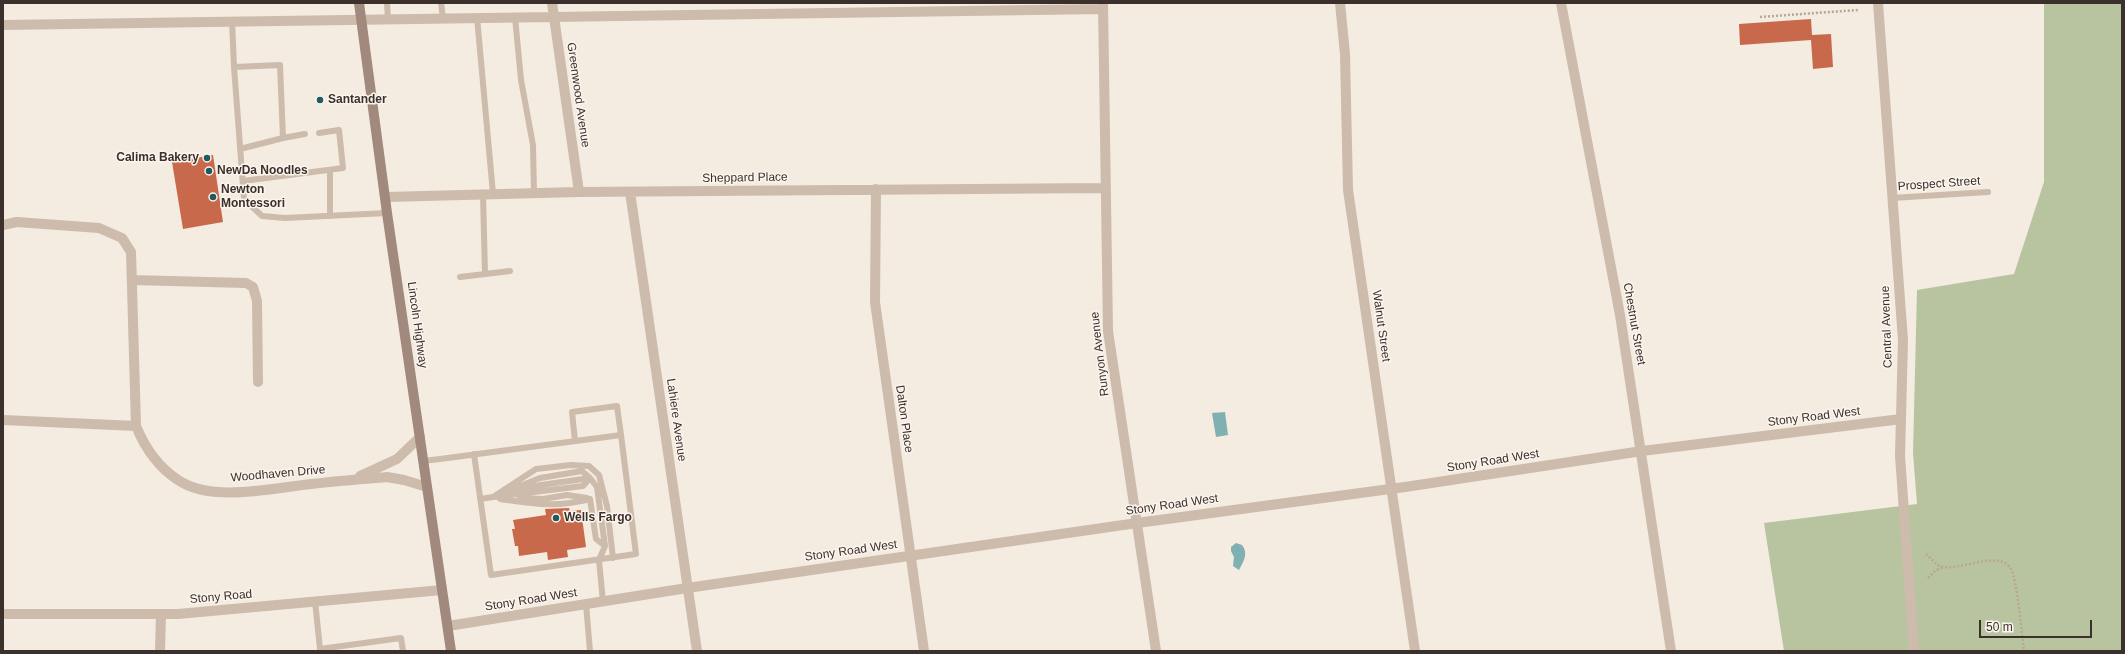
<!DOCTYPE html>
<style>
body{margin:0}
#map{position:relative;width:2125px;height:654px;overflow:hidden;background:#f4ebe1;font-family:Helvetica,sans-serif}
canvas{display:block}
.frame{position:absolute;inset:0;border:4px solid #3b302b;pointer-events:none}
.scale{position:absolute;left:1979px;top:620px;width:113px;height:18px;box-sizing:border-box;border:2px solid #3b302b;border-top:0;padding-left:5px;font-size:12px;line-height:14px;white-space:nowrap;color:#3b302b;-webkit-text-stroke:3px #fbf5ee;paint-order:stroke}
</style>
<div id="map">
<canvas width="2125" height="654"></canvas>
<div class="frame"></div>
<div class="scale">50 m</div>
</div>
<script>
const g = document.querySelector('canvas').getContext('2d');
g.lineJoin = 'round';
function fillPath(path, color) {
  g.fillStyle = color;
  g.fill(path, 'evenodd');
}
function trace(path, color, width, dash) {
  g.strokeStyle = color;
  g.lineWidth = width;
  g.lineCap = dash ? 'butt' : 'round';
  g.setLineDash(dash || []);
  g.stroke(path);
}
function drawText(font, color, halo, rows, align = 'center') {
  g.font = font + ' Helvetica,sans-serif';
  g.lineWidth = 3;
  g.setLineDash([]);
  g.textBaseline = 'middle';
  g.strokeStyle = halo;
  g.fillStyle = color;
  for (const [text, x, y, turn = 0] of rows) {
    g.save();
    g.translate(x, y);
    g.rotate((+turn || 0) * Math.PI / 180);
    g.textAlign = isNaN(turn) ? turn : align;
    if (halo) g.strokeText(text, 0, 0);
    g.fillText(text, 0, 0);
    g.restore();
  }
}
const green = new Path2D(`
 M2044,3h78v648h-338l-20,-128 153,-19 -4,-51 4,-163 97,-16 30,-92z`);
const water = new Path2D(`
 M1225,412l3,23 -12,2 -4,-24z
 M1236,543l6,2c7,9 1,17 -3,25l-6,-4 1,-9 -3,-6v-4z`);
const building = new Path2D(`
 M1811,19l1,16 19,-1 2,33 -20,2 -2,-29 -71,5 -1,-21z
 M213,155l10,67 -40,7 -11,-67z
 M569,508l1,3 11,-1 5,37 -19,3 1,7 -20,3 -1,-8 -28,4 -1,-10h-3l-3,-17h3l-2,-9 33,-5 -1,-6z`);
const path = new Path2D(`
 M1760,17l98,-7
 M1926,554c5,4 9,10 14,12 19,7 58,-18 71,3 6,9 11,67 13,82
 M1928,578l8,-8 8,-3`);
const lane = new Path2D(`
 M387,3l1,16
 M441,3l2,15
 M477,17l16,177
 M515,17l6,63 12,65 1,48
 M232,20l2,47 10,132 18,17 23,2 102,-5
 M234,67l46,-2 3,73
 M240,149l43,-11 22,-4
 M330,170v46
 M243,181l100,-13 -4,-38 -20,3
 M483,194l2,80
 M1892,198l96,-6
 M460,277l50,-6
 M474,454l17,121 145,-21 -15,-119
 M423,461l17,-2 181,-24 -4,-29 -45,6 3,29
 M582,471l8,7 -7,8 -90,11 47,-19z
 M493,497l48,-12 49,-7 7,9 8,59 -6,14 4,42
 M520,498l23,1 24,-4 20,3
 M480,499l13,-2 43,-28 35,-4 18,1 10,9 8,31 6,52
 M500,499c35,5 55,9 90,0l6,40 9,7
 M315,601l5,48 81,-11 2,13
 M586,604l4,47`);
const street = new Path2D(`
 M552,3l27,189
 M1103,3l5,328 48,320
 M1340,3l5,51 3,136 67,461
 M1561,3l59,312 51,336
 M1878,3l25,337 -3,116 14,195
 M3,25l1100,-16
 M876,189l-1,113 49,349
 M630,192l67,459
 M386,197l193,-5 526,-4
 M3,225l14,-3 82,6 23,10 9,14 5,174c9,22 22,41 42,54 34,23 95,8 133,4 25,-3 51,-5 76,-7l17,3 23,7
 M132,280l114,3 7,4 4,14 1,81
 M3,420l133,6
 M360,476l37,-17 23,-22
 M3,614h175l264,-24
 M448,626l239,-38 450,-65 268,-36 237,-36 259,-32
 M160,651l1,-37`);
const secondary = new Path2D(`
 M359,3l28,210 64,438`);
const markers = [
 [320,100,4,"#1f5a5e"],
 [207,158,4,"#1f5a5e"],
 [209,171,4,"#1f5a5e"],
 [213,197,4,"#1f5a5e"],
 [556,518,4,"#1f5a5e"]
];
const streetNames = [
 ["Greenwood Avenue",578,95,82],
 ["Sheppard Place",745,178,-1],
 ["Prospect Street",1939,184,-4],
 ["Chestnut Street",1634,324,80],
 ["Lincoln Highway",417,325,82],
 ["Walnut Street",1381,326,82],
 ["Central Avenue",1887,327,-92],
 ["Runyon Avenue",1100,354,-97],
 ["Stony Road West",1814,417,-7],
 ["Dalton Place",904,419,82],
 ["Lahiere Avenue",676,420,82],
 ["Stony Road West",1493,461,-9],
 ["Woodhaven Drive",278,474,-5],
 ["Stony Road West",1172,505,-8],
 ["Stony Road West",851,551,-8],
 ["Stony Road",221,597,-5],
 ["Stony Road West",531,600,-9]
];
const poiNames = [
 ["Santander",328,100],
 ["Calima Bakery",199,158,"right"],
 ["NewDa Noodles",217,171],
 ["Newton",221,190],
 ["Montessori",221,204],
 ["Wells Fargo",564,518]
];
fillPath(green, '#b8c4a0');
fillPath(water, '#7fb0b2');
fillPath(building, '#c8694b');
trace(path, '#b9a596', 2.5, [2, 2]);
trace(lane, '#cdbbac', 6);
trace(street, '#cdbbac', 10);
trace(secondary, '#a18a7d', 10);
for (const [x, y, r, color] of markers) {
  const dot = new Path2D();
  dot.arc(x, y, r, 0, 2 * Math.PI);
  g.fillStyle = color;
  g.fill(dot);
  trace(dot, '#fbf5ee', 1.5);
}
drawText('12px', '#3b302b', '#fbf5ee', streetNames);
drawText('bold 12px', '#3b302b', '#fbf5ee', poiNames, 'left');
</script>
